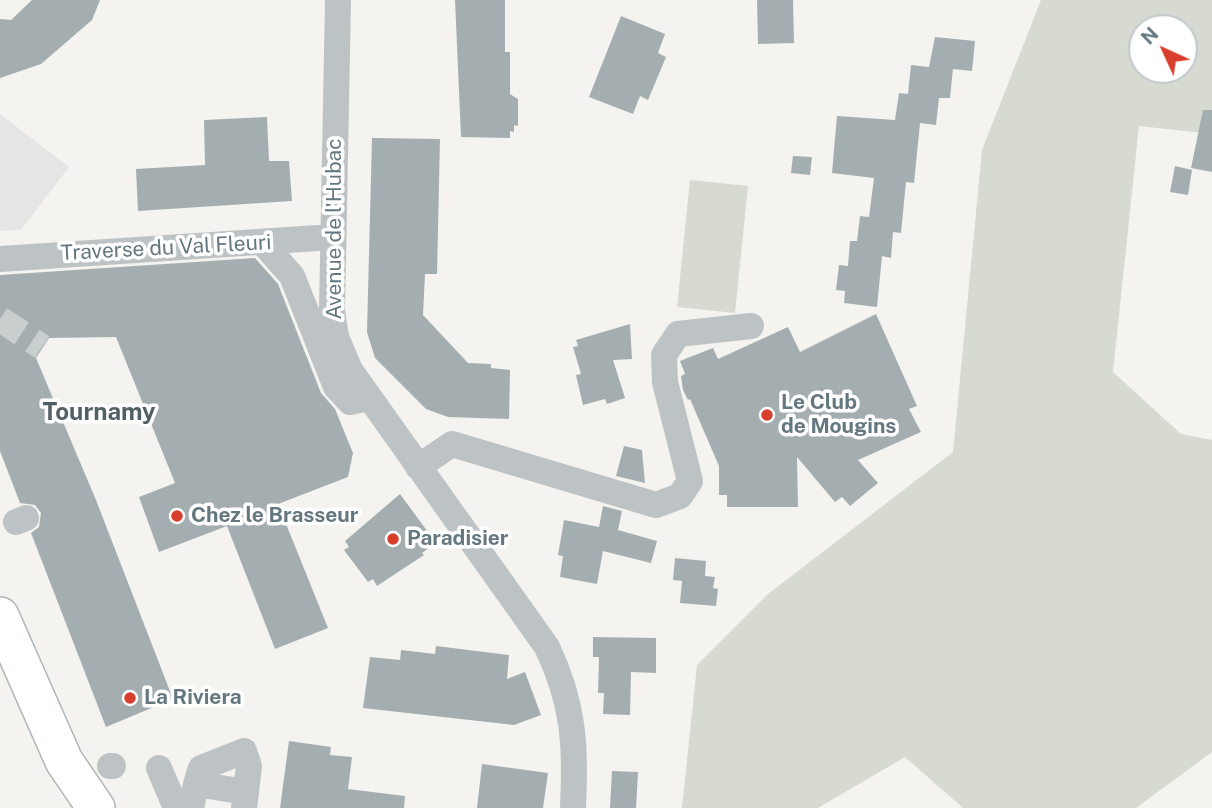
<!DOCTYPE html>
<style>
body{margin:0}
#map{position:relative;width:1212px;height:808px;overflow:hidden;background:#f4f3f0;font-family:"Public Sans",sans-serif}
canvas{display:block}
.north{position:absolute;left:1128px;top:14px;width:70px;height:70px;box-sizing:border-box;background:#fff;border:2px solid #c1c9cc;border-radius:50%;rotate:315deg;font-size:19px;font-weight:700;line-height:28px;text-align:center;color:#64777f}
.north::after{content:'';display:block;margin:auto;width:24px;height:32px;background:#d83e2c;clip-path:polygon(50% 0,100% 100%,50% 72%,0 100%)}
</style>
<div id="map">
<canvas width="1212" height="808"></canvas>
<div class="north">N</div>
</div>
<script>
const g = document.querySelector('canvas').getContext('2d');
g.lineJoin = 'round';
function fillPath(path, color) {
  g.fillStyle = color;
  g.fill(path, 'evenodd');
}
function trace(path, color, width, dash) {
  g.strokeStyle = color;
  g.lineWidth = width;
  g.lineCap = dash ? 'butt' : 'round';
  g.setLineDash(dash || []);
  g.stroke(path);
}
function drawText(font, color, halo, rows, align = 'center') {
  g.font = font + ' "Public Sans",sans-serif';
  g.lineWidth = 7;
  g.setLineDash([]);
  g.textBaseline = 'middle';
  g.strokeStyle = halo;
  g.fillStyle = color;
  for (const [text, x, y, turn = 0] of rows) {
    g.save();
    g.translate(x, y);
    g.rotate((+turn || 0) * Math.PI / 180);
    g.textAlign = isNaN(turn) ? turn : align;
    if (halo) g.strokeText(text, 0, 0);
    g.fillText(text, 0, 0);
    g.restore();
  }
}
const built = new Path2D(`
 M0,114l69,53 -48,63 -21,1z`);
const green = new Path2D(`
 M1041,0h171v134l-73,-8 -26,246 68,62 31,6v312l-76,56h-173l-58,-51 -87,51h-136l15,-143 71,-71 185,-142 29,-302zM1142,28h42v42h-42z
 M690,180l58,6 -13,127 -58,-6z`);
const building = new Path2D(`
 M32,0h68l-8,20 -51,44 -41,14v-59l11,1z
 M455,0h50v52h5v42l8,5v27l-4,-1v7l-4,-1v7l-49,-1z
 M757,0h36l1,43 -36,1z
 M621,16l44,18 -7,19 8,4 -18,43 -8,-4 -7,18 -44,-17z
 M935,37l40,4 -3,30 -19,-2 -3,29h-11l-3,27 -16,-2 -6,60 -8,-1 -5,51 -8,-1 -2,26 -9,-2 -5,51 -33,-4 1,-12 -9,-1 3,-25 9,1 2,-25h7l3,-25 9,1 5,-39 -42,-5 5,-57 58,4 4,-27 9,1 3,-29 18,2z
 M1203,110h9v62l-21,-4z
 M267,117l2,44h20l3,40 -154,10 -2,-42 69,-4 -1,-45z
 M372,138l68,1 -3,135h-12l-2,41 45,48 23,1v4l19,2 -1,49 -61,-2 -22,-8 -51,-51 -8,-26z
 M793,156l19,1 -2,18 -19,-2z
 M1175,166l17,4 -4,25 -18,-3z
 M255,258l23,26 43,109 14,16 18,44 -5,24 -70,27 50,124 -53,21 -48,-123 -68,26 -20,-55 36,-14 -59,-146 -67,1 -13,20 60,142 77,199 -67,28 -75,-194 8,-6 2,-14 -6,-8 -15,-2 -20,-52v-176z
 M876,314l41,92 -8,3 12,23 -63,28 20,23 -28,23 -8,-9 -7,5 -38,-45 1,50h-71v-12h-8v-29l-29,-67 -2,1 -5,-10 -2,-14 4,-2 -5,-13 33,-13 5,11 70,-32 12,25z
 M630,324l2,35 -19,1 12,38 -18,6 -2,-5 -22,6 -7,-30 5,-1 -8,-27 5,-1 -2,-6z
 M624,446l18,4 3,33 -29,-7z
 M400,494l36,49 -14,10 2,2 -47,31 -4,-7 -5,3 -24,-32 5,-3 -4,-6z
 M603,506l19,5 -4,19 39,11 -6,22 -48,-12 -6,33 -37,-7 3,-21 -5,-1 6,-35 35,7z
 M675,558l31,3 -1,15 10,1 -2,11 5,1 -2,17 -36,-3 2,-22 -9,-1z
 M593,637l63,1v35l-25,-1 -1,43 -27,-1 1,-21h-6l1,-36h-6z
 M436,646l73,9 -2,24 18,-7 16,43 -27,10 -151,-17 7,-51 30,3 1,-10 34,4z
 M289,741l42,6 -1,8 22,2 -4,32 57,7 -1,12h-124z
 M482,764l66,9 -5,35h-66z
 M612,771l26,1 -2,36h-26z`);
const streetTunnel = new Path2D(`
 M0,319l42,28`);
const street = new Path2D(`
 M338,0l-6,311 4,26 14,33 197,277c27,57 29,98 26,161
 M262,242l30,34 44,111 14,15 20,-4
 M0,259l333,-22
 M418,467l34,-23 204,61 24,-9 10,-15 -25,-99 -1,-27 14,-21 73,-8
 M16,522l10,-4
 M110,766h3
 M159,768l14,33 19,3 4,-20 50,8 -2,16
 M196,784l5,-16 43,-17 5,15 -3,26`);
const secondary = new Path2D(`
 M0,616l64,145 32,47`);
const markers = [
 [767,415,7,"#d83e2c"],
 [177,516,7,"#d83e2c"],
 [393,539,7,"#d83e2c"],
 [130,698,7,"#d83e2c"]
];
const streetNames = [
 ["Avenue de l'Hubac",335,229,-90],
 ["Traverse du Val Fleuri",166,248,-3]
];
const poiNames = [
 ["Le Club",781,403],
 ["de Mougins",781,427],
 ["Chez le Brasseur",191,516],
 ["Paradisier",407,539],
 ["La Riviera",144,698]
];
const quarterNames = [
 ["Tournamy",99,413]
];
fillPath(built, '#e4e5e4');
fillPath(green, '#d6dad1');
fillPath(building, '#a4aeb1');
trace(streetTunnel, '#c9cece', 26, [26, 13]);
trace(secondary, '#afb6b8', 40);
trace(street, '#bdc2c4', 26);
trace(secondary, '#fff', 37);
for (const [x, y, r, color] of markers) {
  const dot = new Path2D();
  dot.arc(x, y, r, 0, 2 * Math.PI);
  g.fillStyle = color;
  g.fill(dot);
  trace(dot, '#fff', 2.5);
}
drawText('21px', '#64777f', '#fff', streetNames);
drawText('bold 21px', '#64777f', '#fff', poiNames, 'left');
drawText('bold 24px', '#525f65', '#fff', quarterNames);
</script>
